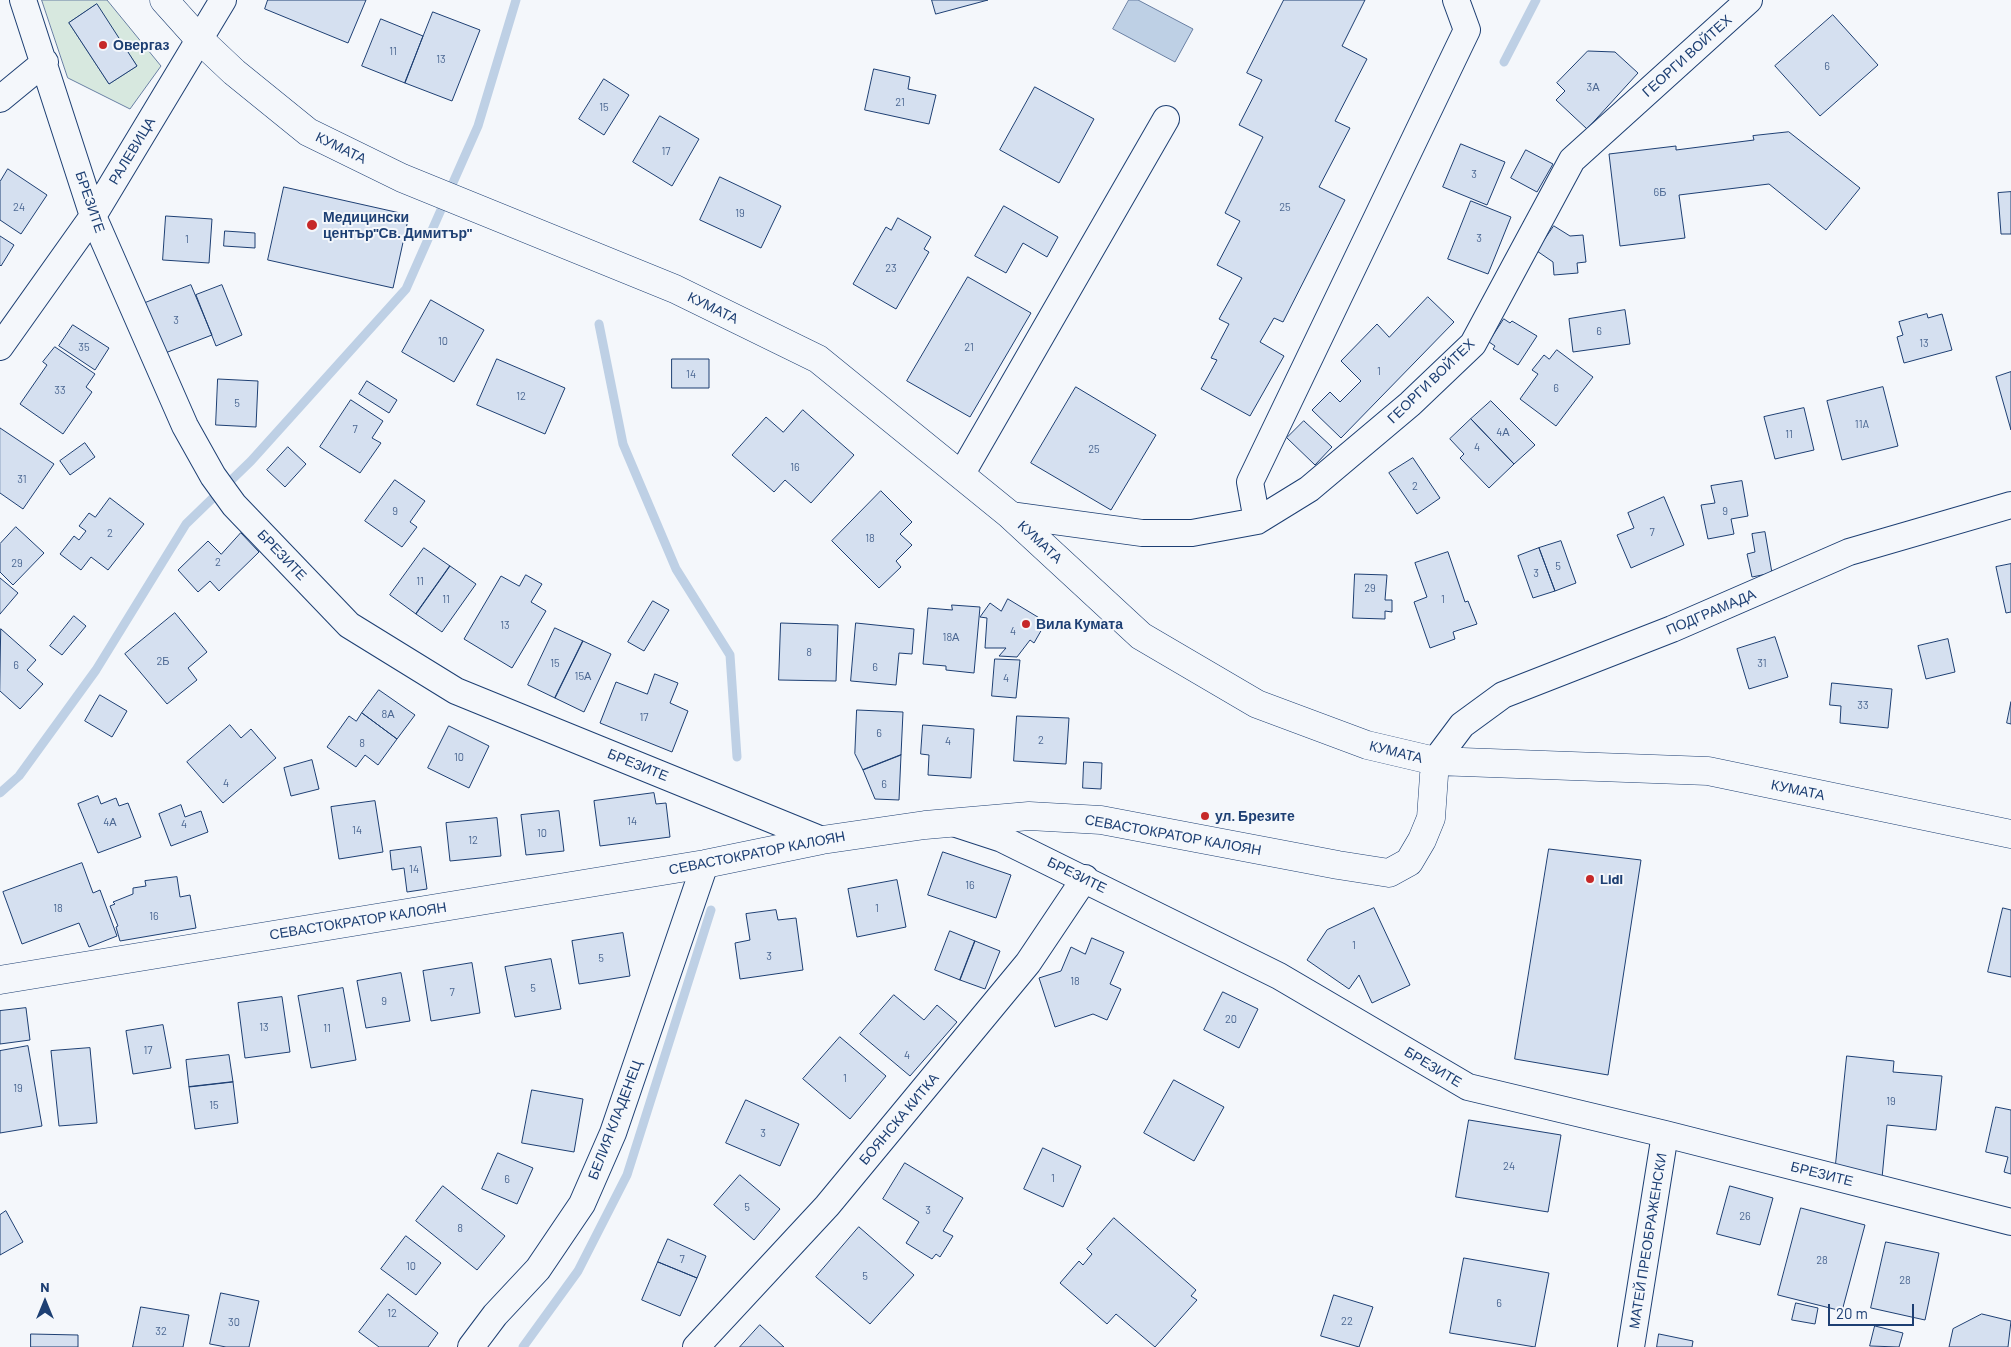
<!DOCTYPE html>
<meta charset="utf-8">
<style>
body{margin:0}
#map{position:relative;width:2011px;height:1347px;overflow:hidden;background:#f4f7fb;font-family:Barlow,sans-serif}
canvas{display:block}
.north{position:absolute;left:20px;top:1277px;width:50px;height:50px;-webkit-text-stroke:4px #f4f7fb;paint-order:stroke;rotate:0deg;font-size:14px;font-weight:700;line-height:20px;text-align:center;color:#1d3f73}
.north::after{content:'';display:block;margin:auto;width:18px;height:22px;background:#1d3f73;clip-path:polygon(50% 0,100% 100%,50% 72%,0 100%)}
.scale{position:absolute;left:1828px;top:1304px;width:86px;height:22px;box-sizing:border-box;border:2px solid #1d3f73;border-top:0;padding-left:6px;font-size:15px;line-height:18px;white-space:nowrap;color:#1d3f73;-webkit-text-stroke:4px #f4f7fb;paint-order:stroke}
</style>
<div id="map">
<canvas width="2011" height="1347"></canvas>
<div class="north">N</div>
<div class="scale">20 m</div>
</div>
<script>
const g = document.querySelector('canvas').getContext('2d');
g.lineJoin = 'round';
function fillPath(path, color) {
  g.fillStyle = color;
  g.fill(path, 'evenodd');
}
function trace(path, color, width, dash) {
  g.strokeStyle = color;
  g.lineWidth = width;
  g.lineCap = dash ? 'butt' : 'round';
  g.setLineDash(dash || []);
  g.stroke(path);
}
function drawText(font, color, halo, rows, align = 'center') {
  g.font = font + ' Barlow,sans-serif';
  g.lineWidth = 4;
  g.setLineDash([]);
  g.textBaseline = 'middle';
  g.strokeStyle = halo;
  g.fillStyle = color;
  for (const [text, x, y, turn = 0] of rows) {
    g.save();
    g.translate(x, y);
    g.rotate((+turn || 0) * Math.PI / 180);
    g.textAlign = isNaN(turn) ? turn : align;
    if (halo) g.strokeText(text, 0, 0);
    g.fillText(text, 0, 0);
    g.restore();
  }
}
const green = new Path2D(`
 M42,0h65l54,66 -31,43 -62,-31zM96,5l41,61 -28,18 -40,-61z`);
const water = new Path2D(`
 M1129,0h9l55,29 -18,33 -62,-33z`);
const stream = new Path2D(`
 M1504,62l32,-62
 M599,324l24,120 53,125 54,86 7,102
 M0,793l19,-17 77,-106 90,-146 65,-63 155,-172 72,-163 38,-126
 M523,1347l55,-76 49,-96 84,-265`);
const building = new Path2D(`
 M268,0h98l-18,43 -83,-34z
 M932,0h56l-52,14z
 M1284,0h81l-23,46 25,13 -32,62 15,7 -31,59 26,13 -62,122 -9,-4 -14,24 24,14 -34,60 -49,-27 16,-29 -6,-2 18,-34 -10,-5 23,-41 -25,-13 23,-44 -15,-8 38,-76 -24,-12 23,-45 -15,-7z
 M97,4l40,62 -28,18 -40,-61z
 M433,12l47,18 -28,71 -47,-18z
 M1833,15l45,50 -58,51 -45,-50z
 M381,19l42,17 -18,47 -43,-17z
 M1588,51l27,1 23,21 -51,56 -31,-29 9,-9 -8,-8z
 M874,69l36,8 -2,12 28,6 -7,29 -64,-14z
 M604,79l25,16 -25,40 -25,-16z
 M1035,87l59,32 -35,64 -59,-33z
 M660,116l39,23 -27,47 -39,-24z
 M1789,132l71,56 -34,42 -57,-46 -90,11 6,43 -65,8 -11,-92 67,-8v4l78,-10 -1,-4z
 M1461,144l44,18 -18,43 -44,-18z
 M1526,150l27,14 -16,28 -26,-14z
 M8,169l39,26 -26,39 -21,-14v-38z
 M720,177l61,29 -20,42 -61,-28z
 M284,187l125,28 -16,73 -125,-28z
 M2011,192v42h-10l-3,-41z
 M1471,201l40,16 -23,57 -40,-15z
 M1004,206l54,31 -11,20 -24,-14 -17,30 -31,-17z
 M166,216l46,3 -3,44 -46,-3z
 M898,218l33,19 -7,12 5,3 -33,57 -43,-25 33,-57 5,3z
 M1554,226l16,10 13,-1 3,27 -9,1 1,10 -24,2 -1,-13 -16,-11z
 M225,231l30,2v15l-31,-2z
 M0,236l14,9 -13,21 -1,-1z
 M968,277l63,36 -61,104 -63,-36z
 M191,285l21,50 -52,20 -20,-50z
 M222,285l20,50 -26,11 -20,-51z
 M1428,297l26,25 -113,116 -29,-28 18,-18 10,10 21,-21 -20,-20 36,-37 12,13z
 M431,300l53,30 -30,52 -52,-30z
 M1625,310l5,34 -57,8 -4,-33z
 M1927,314l1,4 14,-4 10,36 -48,13 -7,-26 6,-2 -4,-13z
 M1504,319l6,4 2,-2 25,15 -19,29 -25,-16 2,-3 -6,-4z
 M73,325l36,23 -14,22 -36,-24z
 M55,347l40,27 -9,13 6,5 -29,42 -43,-30 27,-39 -4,-3z
 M1557,350l36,27 -37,49 -36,-27 18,-25 -6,-4 12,-15 5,4z
 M497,359l68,29 -20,46 -68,-29z
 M672,359h37v29h-37z
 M2011,372v58l-15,-53z
 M218,379l40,2 -2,46 -40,-2z
 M367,381l30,19 -8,13 -30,-19z
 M1076,387l80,48 -45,75 -80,-47z
 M1883,387l15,59 -56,14 -15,-59z
 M351,400l32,21 -11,17 9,5 -21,30 -40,-26z
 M1491,401l44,44 -21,19 -43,-45z
 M1804,408l10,42 -39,9 -11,-42z
 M803,410l51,45 -43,48 -26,-23 -11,12 -42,-37 34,-38 17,15z
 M1471,419l43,45 -25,24 -29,-30 4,-4 -14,-15z
 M1304,421l28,26 -17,18 -28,-27z
 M0,428l54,36 -31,45 -23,-16z
 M85,443l10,14 -25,18 -10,-14z
 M288,447l18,17 -21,23 -18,-17z
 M1413,458l27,40 -23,16 -28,-41z
 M395,480l30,21 -15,21 7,5 -15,20 -37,-26z
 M1742,481l6,35 -17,3 3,15 -26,5 -7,-34 14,-2 -4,-17z
 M881,491l31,31 -12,12 12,11 -16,16 5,6 -22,21 -47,-47z
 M1664,497l20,48 -53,23 -14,-33 17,-7 -6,-15z
 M110,498l34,26 -36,46 -17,-13 -10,13 -21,-16 14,-18 5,4 7,-9 -7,-5 10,-13 6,4z
 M16,527l28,26 -31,32 -13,-13v-28z
 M1765,532l7,41 -20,4 -5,-23 8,-2 -3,-18z
 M241,533l18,19 -40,39 -9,-10 -12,11 -20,-22 30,-29 13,13z
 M1561,541l15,42 -21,8 -16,-43z
 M424,548l26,18 -34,48 -26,-19z
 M1539,548l16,43 -22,7 -15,-42z
 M1448,552l17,50 3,-1 9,23 -24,8 2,7 -25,9 -16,-46 13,-5 -12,-34z
 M2011,564v48l-5,1 -10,-46z
 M450,566l26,18 -34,48 -26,-18z
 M1355,574l32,1 -2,25h7v12l-7,-1v8l-32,-1z
 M526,575l16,9 -11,18 15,9 -34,57 -48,-29 37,-63 18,10z
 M0,578l18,15 -18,21z
 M1008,599l38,23 -12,21 -4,-3 -13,17 -18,-1 7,-8h-21l2,-30 -7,-1 10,-14 11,8z
 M653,601l16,9 -25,41 -16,-9z
 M952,605l28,2 -6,66 -28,-3v-4l-23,-2 5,-56 24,2z
 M175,613l32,39 -19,16 9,12 -30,24 -42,-50z
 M74,616l12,10 -24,29 -12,-9z
 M781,623l57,2 -2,56 -57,-1z
 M856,623l58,6 -2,25 -13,-1 -3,32 -45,-4z
 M555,628l28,13 -28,57 -27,-13z
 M1,629l35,31 -9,10 16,14 -23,25 -20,-18z
 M1775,637l13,40 -39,12 -12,-40z
 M1948,639l7,33 -29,7 -8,-33z
 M583,641l28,13 -27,58 -29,-14z
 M995,659l25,1 -4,38 -24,-2z
 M655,674l23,9 -8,20 18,8 -16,41 -72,-29 16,-41 31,12z
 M1832,683l60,6 -4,39 -48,-5 1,-17 -11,-1z
 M379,690l36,25 -18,24 -35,-26z
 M100,695l27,16 -15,26 -27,-16z
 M2011,702v22l-4,-1z
 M857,710l46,2 -2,43 -38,15 -8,-16z
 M362,713l35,26 -19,26 -13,-10 -9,12 -29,-20 22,-31 7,5z
 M1017,716l52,2 -3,46 -52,-3z
 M230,725l11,13 10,-9 25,29 -53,45 -36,-41z
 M923,725l51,4 -3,49 -43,-3 1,-20 -8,-1z
 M449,726l40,20 -20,42 -41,-20z
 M901,755l-2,45 -24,-1 -12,-29z
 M312,760l7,29 -28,7 -7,-28z
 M1084,762l18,1 -1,26 -18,-1z
 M654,793l2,11 10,-1 4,34 -70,9 -6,-45z
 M98,796l3,8 15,-6 3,8 9,-3 13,34 -43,16 -20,-49z
 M375,801l8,51 -44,7 -8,-52z
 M181,805l4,12 16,-6 7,21 -37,14 -12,-32z
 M559,811l5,40 -38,4 -5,-40z
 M497,818l4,38 -51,5 -4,-38z
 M421,847l6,42 -20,3 -3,-24 -12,2 -2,-19z
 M1549,849l92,11 -33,215 -93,-16z
 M943,852l68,23 -15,43 -68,-23z
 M82,863l11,30 7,-3 17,46 -28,11 -10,-24 -57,21 -19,-52z
 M177,877l3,20 10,-2 6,33 -76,13 -4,-14 2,-1 -8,-20 5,-2 -2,-2 20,-8v-6l13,-2 -1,-5z
 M897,880l9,47 -49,10 -9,-48z
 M1374,908l36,77 -38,18 -13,-28 -10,14 -42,-29 20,-30z
 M2003,908l8,2v67l-23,-5z
 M776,910l2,10 18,-2 7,52 -63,9 -5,-36 15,-3 -4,-26z
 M950,931l25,10 -15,39 -25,-10z
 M623,933l7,43 -51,8 -7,-43z
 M1092,938l32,14 -14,32 11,5 -14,31 -14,-6 -38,13 -16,-49 22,-7 10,-24 14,7z
 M975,941l25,10 -15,38 -25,-9z
 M551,959l10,50 -46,8 -10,-50z
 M472,963l8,50 -49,8 -8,-50z
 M401,973l9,48 -44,7 -9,-47z
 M343,988l13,72 -45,8 -13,-72z
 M1223,992l35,17 -19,39 -35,-18z
 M894,995l30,25 13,-15 20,17 -47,54 -50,-42z
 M282,997l8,55 -45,6 -7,-55z
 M26,1008l4,32 -30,4v-33z
 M163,1025l8,43 -38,6 -7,-43z
 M840,1037l46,39 -36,43 -47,-40z
 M28,1046l14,80 -42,7v-82z
 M90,1048l7,75 -38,3 -8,-75z
 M229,1055l4,27 -44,5 -3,-27z
 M1847,1056l47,5 -1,11 49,4 -6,54 -49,-5 -5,53 -47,-5z
 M1174,1080l50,27 -30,54 -50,-28z
 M233,1082l5,41 -43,6 -6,-42z
 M532,1090l51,9 -9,53 -52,-9z
 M746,1100l53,24 -19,42 -54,-23z
 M1996,1107l15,3v64l-7,-2 4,-15 -22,-5z
 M1469,1120l92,15 -13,77 -92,-15z
 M1043,1148l38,18 -18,41 -39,-18z
 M498,1153l35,15 -16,36 -35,-15z
 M905,1163l58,35 -20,33 10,5 -13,21 -4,-3 -4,5 -26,-16 13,-21 -36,-23z
 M740,1175l40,34 -26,31 -40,-35z
 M443,1186l62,50 -28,34 -61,-49z
 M1730,1186l43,12 -13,47 -43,-11z
 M1801,1208l64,17 -23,86 -64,-16z
 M6,1211l17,31 -23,13v-40z
 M1114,1218l82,72 -5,6 6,4 -42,47 -39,-33 -9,10 -47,-41 19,-22 4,4 9,-11 -5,-5z
 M859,1227l55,48 -44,49 -54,-47z
 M406,1236l35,27 -25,32 -35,-26z
 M668,1239l38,17 -9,22 -39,-16z
 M1886,1242l53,11 -14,67 -54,-12z
 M1464,1258l85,15 -14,74 -85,-14z
 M658,1262l39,16 -17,38 -38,-16z
 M221,1293l38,8 -10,46h-23l-16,-3z
 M388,1294l50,39 -10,14h-49l-20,-15z
 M1334,1295l39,12 -14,40 -38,-11z
 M1796,1303l22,5 -3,16 -23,-4z
 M141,1307l48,8 -6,32h-50z
 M1982,1314l29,7 -3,26h-59l4,-18z
 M760,1325l24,22h-44z
 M1875,1326l28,7 -4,14 -29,-1z
 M31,1334l47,1v12h-47z
 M1659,1334l34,7 -1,6h-35z`);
const street = new Path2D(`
 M23,0l70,216 92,210 28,50 21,29 115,120 107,66 366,149
 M0,99l45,-37
 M0,347l93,-131 130,-216
 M961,475l205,-356
 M1010,515l132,18h50l65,-12 52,-32 101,-85 63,-60 99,-184 177,-160
 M1257,521l-7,-39 217,-452 -11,-30
 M1435,761l27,-36 41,-30 169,-66 177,-77 162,-47
 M953,823l49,16 277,137 189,111 197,47 346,88
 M471,1347l24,-32 43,-46 44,-65 31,-71 92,-269
 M696,1347l131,-141 201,-243 57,-85
 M1631,1347l34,-213`);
const secondary = new Path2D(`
 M164,0l35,39 35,33 74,60 94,46 273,111 143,70 192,156 131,121 116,68 110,41 68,16 273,10 303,63
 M0,980l705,-116 117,-24 103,-15 104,-9 72,4 237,45 51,8 20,-11 13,-22 9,-22 4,-57`);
const markers = [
 [103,45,5,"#c62828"],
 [312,225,6,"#c62828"],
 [1026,624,5,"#c62828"],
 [1205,816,5,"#c62828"],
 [1590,879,5,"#c62828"]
];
const numberNames = [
 ["11",393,51],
 ["13",441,59],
 ["6",1827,66],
 ["3А",1593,87],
 ["21",900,102],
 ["15",604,107],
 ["17",666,151],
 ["3",1474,174],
 ["6Б",1660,192],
 ["24",19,207],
 ["25",1285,207],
 ["19",740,213],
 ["3",1479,238],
 ["1",187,239],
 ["23",891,268],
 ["3",176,320],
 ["6",1599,331],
 ["10",443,341],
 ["13",1924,343],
 ["35",84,347],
 ["21",969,347],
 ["1",1379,371],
 ["14",691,374],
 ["6",1556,388],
 ["33",60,390],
 ["12",521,396],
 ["5",237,403],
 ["11A",1862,424],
 ["7",355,429],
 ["4А",1503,432],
 ["11",1789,434],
 ["4",1477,447],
 ["25",1094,449],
 ["16",795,467],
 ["31",22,479],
 ["2",1415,486],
 ["9",395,511],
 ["9",1725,511],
 ["7",1652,532],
 ["2",110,533],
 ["18",870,538],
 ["2",218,562],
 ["29",17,563],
 ["5",1558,566],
 ["3",1536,573],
 ["11",420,581],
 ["29",1370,588],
 ["11",446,599],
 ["1",1443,599],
 ["13",505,625],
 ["4",1013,631],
 ["18А",951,637],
 ["8",809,652],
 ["2Б",163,661],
 ["15",555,663],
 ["31",1762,663],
 ["6",16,665],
 ["6",875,667],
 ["15А",583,676],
 ["4",1006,678],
 ["33",1863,705],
 ["8А",388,714],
 ["17",644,717],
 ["6",879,733],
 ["2",1041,740],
 ["4",948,741],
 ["8",362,743],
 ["10",459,757],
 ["4",226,783],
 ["6",884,784],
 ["14",632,821],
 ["4А",110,822],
 ["4",184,824],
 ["14",357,830],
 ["10",542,833],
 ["12",473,840],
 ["14",414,869],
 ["16",970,885],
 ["18",58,908],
 ["1",877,908],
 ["16",154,916],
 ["1",1354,945],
 ["3",769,956],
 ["5",601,958],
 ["18",1075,981],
 ["5",533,988],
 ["7",452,992],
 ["9",384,1001],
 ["20",1231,1019],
 ["13",264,1027],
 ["11",327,1028],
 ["17",148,1050],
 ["4",907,1055],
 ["1",845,1078],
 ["19",18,1088],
 ["19",1891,1101],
 ["15",214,1105],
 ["3",763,1133],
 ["24",1509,1166],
 ["1",1053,1178],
 ["6",507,1179],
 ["5",747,1207],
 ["3",928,1210],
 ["26",1745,1216],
 ["8",460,1228],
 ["7",682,1259],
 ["28",1822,1260],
 ["10",411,1266],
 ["5",865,1276],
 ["28",1905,1280],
 ["6",1499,1303],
 ["12",392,1313],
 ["22",1347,1321],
 ["30",234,1322],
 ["32",161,1331]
];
const poiNames = [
 ["Овергаз",113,45],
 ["Медицински",323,217],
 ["център\"Св. Димитър\"",323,233],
 ["Вила Кумата",1036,624],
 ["ул. Брезите",1215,816],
 ["Lidl",1600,879]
];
const streetNames = [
 ["ГЕОРГИ ВОЙТЕХ",1687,56,-42],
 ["КУМАТА",341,148,26],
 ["РАЛЕВИЦА",132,151,-59],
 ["БРЕЗИТЕ",90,202,71],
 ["КУМАТА",713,308,26],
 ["ГЕОРГИ ВОЙТЕХ",1431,381,-44],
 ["КУМАТА",1040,542,43],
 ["БРЕЗИТЕ",282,555,46],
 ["ПОДГРАМАДА",1711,612,-23],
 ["КУМАТА",1396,752,14],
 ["БРЕЗИТЕ",638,765,22],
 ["КУМАТА",1798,790,12],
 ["СЕВАСТОКРАТОР КАЛОЯН",1173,835,10],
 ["СЕВАСТОКРАТОР КАЛОЯН",757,853,-11],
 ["БРЕЗИТЕ",1077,875,26],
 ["СЕВАСТОКРАТОР КАЛОЯН",358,921,-9],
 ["БРЕЗИТЕ",1433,1067,31],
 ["БОЯНСКА КИТКА",899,1119,-50],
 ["БЕЛИЯ КЛАДЕНЕЦ",615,1120,-69],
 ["БРЕЗИТЕ",1822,1174,14],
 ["МАТЕЙ ПРЕОБРАЖЕНСКИ",1648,1241,-81]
];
fillPath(green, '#d7e8df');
trace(green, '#687fa3', 1);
fillPath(water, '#bed0e5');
trace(water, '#687fa3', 1);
trace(stream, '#bed0e5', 9);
fillPath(building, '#d5e0f0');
trace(building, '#1d3f73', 1);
trace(street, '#1d3f73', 28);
trace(secondary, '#1d3f73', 29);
trace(street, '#f4f7fb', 26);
trace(secondary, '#f4f7fb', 28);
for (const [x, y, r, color] of markers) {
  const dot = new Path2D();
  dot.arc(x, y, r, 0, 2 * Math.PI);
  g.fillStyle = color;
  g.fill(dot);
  trace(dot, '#f4f7fb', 2);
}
drawText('11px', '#4b6792', null, numberNames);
drawText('bold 14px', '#1d3f73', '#f4f7fb', poiNames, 'left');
drawText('14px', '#1d3f73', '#f4f7fb', streetNames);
</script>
